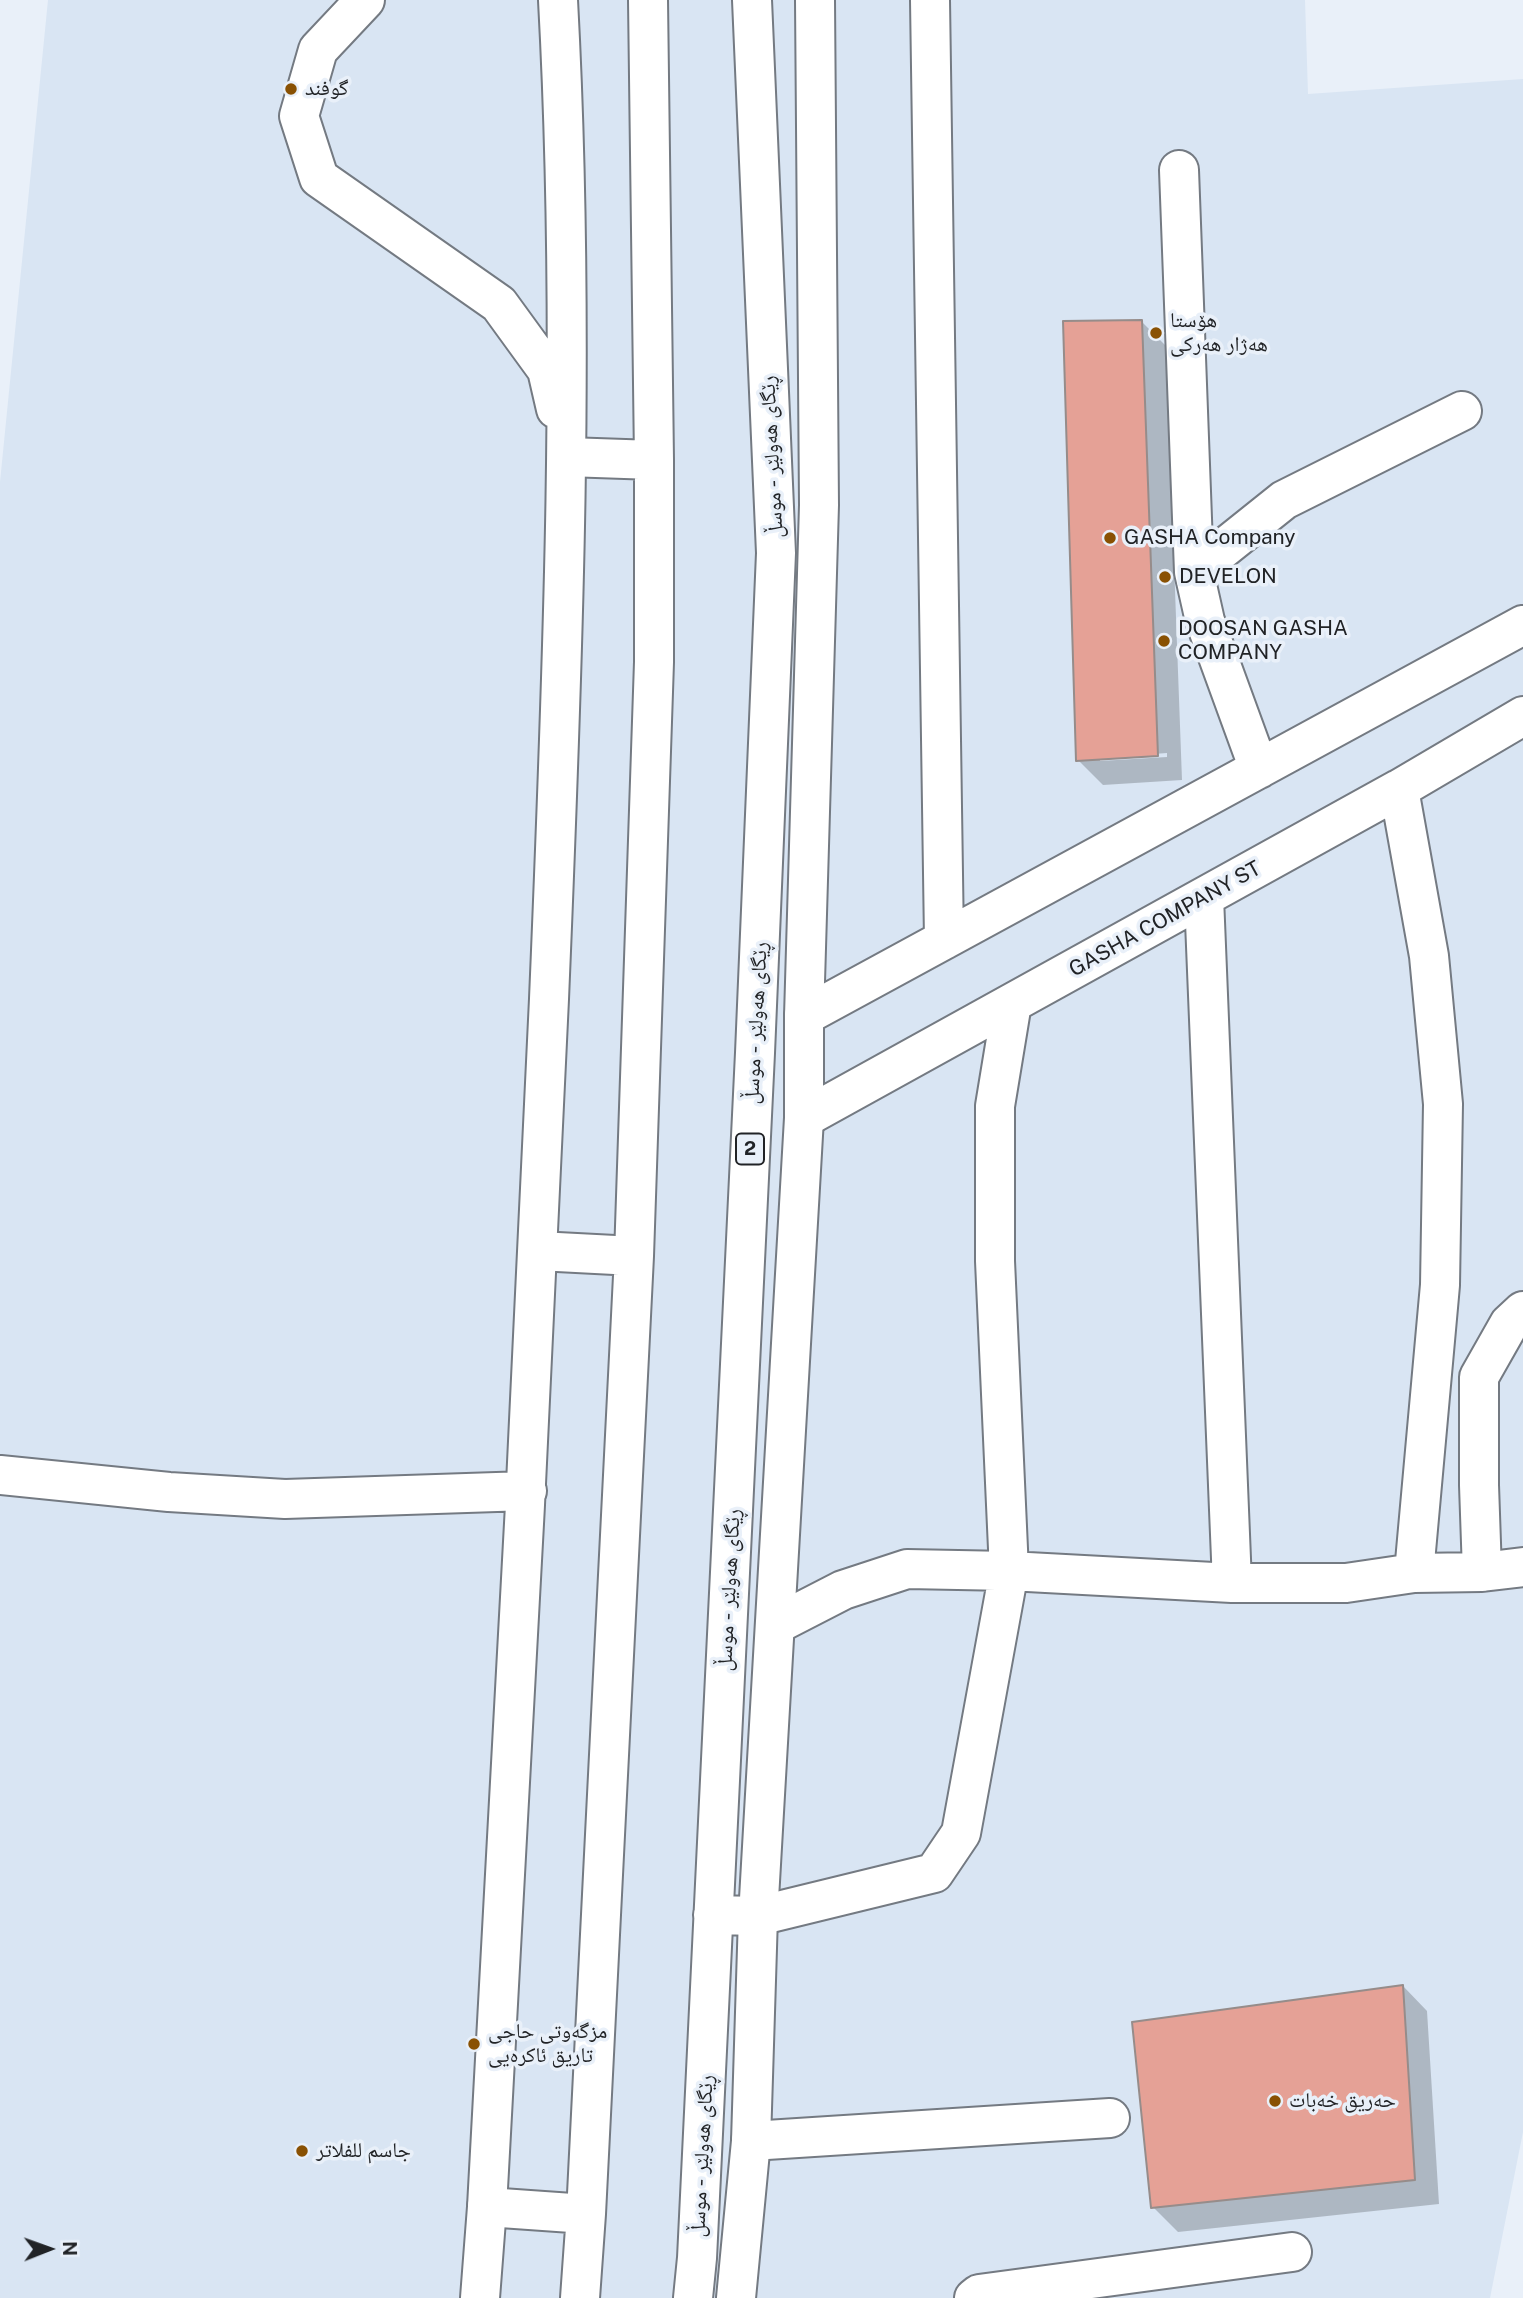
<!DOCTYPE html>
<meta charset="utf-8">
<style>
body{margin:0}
#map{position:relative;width:1523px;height:2298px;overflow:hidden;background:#e9f0f9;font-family:"Public Sans",sans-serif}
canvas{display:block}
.north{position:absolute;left:14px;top:2214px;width:70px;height:70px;-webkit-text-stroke:5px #e9f0f9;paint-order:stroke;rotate:89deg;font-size:19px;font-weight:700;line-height:28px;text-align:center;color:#212326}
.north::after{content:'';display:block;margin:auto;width:24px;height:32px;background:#212326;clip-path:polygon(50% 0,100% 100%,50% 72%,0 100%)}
</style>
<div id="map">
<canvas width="1523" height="2298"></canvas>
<div class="north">N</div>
</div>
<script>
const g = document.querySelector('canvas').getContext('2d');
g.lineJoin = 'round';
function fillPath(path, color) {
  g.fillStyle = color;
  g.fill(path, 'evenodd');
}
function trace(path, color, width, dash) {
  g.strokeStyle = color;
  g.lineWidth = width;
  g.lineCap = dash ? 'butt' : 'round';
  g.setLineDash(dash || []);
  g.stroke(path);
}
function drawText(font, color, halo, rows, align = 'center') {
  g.font = font + ' "Public Sans","Noto Naskh Arabic",sans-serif';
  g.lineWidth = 7;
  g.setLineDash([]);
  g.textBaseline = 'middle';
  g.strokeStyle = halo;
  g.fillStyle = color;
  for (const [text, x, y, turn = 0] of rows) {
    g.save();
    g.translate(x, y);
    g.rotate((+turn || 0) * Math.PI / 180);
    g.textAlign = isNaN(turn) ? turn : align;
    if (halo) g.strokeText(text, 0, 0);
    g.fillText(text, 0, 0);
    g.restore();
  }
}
const built = new Path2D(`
 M48,0h1257l3,94 215,-15v2053l-33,166h-1490v-1816z`);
const shadow = new Path2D(`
 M1141,321l25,25 16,434 -79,5 -25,-25zM1167,753v4l-67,4v-3z
 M1403,1986l24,25 12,193 -261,28 -25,-25z`);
const building = new Path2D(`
 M1142,320l16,436 -82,5 -13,-440z
 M1403,1985l12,195 -264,28 -19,-186z`);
const minor = new Path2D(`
 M365,0l-47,50 -19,66 20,62 180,126 48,66 9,39
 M930,0l14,940
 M1179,170l15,402
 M1259,769l-54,-148 -11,-49 90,-72 178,-89
 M1399,789l30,167 14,148 -3,181 -26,288
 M1204,897l28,686
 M804,1016l719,-391
 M804,1118l595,-329 124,-73
 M0,1475l169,17 116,7 242,-8
 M1482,1572l41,-5
 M775,1625l68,-35 64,-21 102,2 223,12h114l68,-10 68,-1 -3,-87v-108l30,-53 14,-13
 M758,1916l176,-43 27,-40 48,-262 -14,-310v-155l17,-103
 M751,2141l359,-23
 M480,2298l7,-91c22,-403 45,-805 62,-1208 14,-333 27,-667 9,-999
 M974,2298l5,-4 313,-42`);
const major = new Path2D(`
 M736,2298l15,-157 7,-225 46,-798v-102l15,-511 -4,-505`);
const highway = new Path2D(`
 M567,457l87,3
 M538,1251l96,5
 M713,1915l45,1
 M487,2207l99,7
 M580,2298l6,-84 48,-958 20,-594v-202l-6,-460
 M693,2298l4,-40 58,-1205 21,-500 -24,-553`);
const markers = [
 [291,89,7,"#895103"],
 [1156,333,7,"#895103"],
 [1110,538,7,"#895103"],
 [1165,577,7,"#895103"],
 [1164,641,7,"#895103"],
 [474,2044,7,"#895103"],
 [1275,2101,7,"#895103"],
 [302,2151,7,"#895103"]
];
const shields = [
 [750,1149,28]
];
const shieldNames = [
 ["2",750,1149]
];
const poiNames = [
 ["گوفند",305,89],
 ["هۆستا",1170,321],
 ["هەژار هەرکی",1170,345],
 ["GASHA Company",1124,538],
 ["DEVELON",1179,577],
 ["DOOSAN GASHA",1178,629],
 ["COMPANY",1178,653],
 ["مزگەوتی حاجی",488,2032],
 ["تاریق ئاکرەیی",488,2056],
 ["حەریق خەبات",1289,2101],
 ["جاسم للفلاتر",316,2151]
];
const streetNames = [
 ["ڕێگای هەولێر - موسڵ",772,457,-93],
 ["GASHA COMPANY ST",1165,919,-29],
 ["ڕێگای هەولێر - موسڵ",756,1023,-87],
 ["ڕێگای هەولێر - موسڵ",729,1590,-87],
 ["ڕێگای هەولێر - موسڵ",702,2156,-87]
];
fillPath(built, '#d9e5f3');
fillPath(shadow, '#0003');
fillPath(building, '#e5a196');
trace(building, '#968c8a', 2);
trace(minor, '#747a82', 42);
trace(major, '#747a82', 42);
trace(highway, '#747a82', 42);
trace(minor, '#fff', 38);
trace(major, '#fff', 38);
trace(highway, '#fff', 38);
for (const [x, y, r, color] of markers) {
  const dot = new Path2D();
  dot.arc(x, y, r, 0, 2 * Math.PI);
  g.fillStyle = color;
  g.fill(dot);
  trace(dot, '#e9f0f9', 2.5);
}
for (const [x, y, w] of shields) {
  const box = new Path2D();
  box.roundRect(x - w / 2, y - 15.5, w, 31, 5);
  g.fillStyle = '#e9f0f9';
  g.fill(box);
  trace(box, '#212326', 2);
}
drawText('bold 19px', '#212326', null, shieldNames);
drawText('21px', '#212326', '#e9f0f9', poiNames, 'left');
drawText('21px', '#212326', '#e9f0f9', streetNames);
</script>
